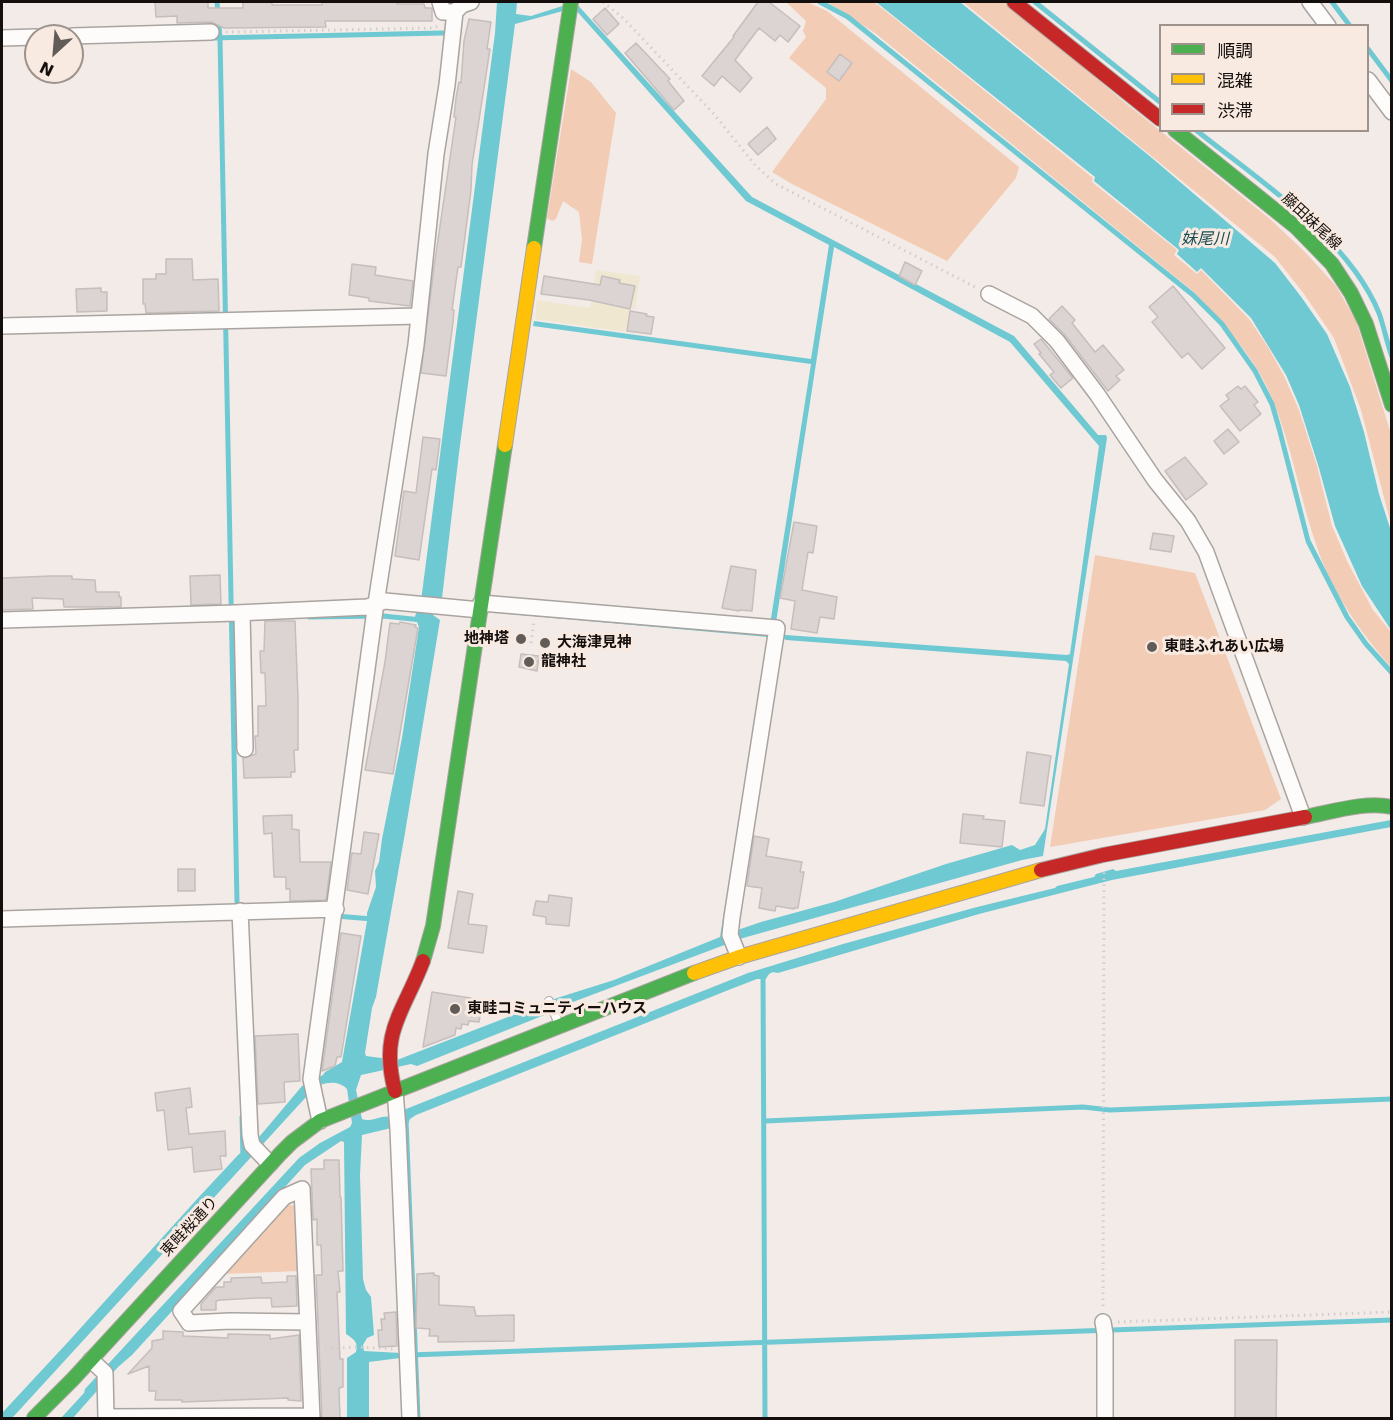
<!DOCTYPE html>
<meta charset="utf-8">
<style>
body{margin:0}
#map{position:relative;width:1393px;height:1420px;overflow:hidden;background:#f3ebe7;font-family:"DejaVu Sans","Noto Sans JP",sans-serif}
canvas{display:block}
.frame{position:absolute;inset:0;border:3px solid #140f0c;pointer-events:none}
.legend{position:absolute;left:1159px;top:24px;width:210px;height:108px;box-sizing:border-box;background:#f9eae1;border:2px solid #9d928c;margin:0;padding:8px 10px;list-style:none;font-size:18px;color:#140f0c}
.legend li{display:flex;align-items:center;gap:12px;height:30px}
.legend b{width:30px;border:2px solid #9d928c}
.north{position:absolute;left:24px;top:24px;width:60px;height:60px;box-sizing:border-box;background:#f9eae1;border:2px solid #9d928c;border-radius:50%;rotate:206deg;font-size:16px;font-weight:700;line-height:24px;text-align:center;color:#140f0c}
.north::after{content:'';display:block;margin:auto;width:21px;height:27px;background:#625c59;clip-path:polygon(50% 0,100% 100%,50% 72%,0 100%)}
</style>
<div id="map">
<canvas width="1393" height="1420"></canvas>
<div class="frame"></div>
<ul class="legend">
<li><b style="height:8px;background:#4caf50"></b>順調</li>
<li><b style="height:8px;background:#ffc107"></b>混雑</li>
<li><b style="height:8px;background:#c62828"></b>渋滞</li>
</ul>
<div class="north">N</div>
</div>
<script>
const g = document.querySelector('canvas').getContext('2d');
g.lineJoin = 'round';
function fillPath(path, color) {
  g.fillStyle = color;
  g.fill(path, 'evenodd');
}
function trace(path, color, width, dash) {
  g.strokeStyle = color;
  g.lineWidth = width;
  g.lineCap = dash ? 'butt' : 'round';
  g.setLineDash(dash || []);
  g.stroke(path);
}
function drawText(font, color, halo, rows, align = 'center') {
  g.font = font + ' "DejaVu Sans","Noto Sans JP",sans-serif';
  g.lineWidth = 6;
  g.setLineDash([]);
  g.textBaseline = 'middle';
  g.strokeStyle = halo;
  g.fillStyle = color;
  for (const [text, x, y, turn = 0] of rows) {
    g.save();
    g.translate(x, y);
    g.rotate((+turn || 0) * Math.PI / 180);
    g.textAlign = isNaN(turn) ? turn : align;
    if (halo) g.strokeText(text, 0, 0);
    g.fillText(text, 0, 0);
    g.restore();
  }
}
const green = new Path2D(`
 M786,2h21l20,9 192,156 -3,11 -69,83 -155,-77 -20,-12 54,-73v-11l-37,-30 17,-21 -3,-6 3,-10z
 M827,2h46l5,3 215,173 -1,4 85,68 -3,5 23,19 4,-4 48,49 19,28 16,29 15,34 18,56 15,60 16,37 25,47 18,22v35c-31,-35 -59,-75 -74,-120 -17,-48 -25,-101 -45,-149 -17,-41 -48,-74 -78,-106l-319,-259z
 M963,2h43l117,99 147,118 35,33 31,34 20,35 35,113v90l-30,-114 -27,-72 -30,-44 -29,-37z
 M571,69l20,13 25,31 -24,151 -13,-2 3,-22 -3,-28 -16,-11 -7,18 -4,2 -5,-3z
 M1095,555l100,18 86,226 -16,11 -215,37z
 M284,1203l13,4 3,64 -78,3z`);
const sand = new Path2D(`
 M596,270l44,6 -5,33 -5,-1 -4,24 -91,-13 2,-19 53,8z`);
const water = new Path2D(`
 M497,2h20l-1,12 15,2 44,-14 177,195 262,139 84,99h8l1,3 -64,418 -21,4 -279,78 -194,73 -2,3 -130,52 -6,-2 -50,11 -5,15 6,29c10,4 19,-5 29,-2l15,-8 342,-136 95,-29 134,-37 78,-19 2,-2 37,-9 2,-3 17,-5 3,2 275,-51v7l-279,53 -133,34 -201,59c-7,-2 -9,0 -12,6h-9l-26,10 -315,126 -6,4 -2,5 -46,11 -2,40 3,104 3,11 5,7 3,38 -7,3 -4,7 1,6 37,2 -1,5 -31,4v56h-22v-60l9,-6c2,-10 -1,-12 -10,-18l-2,-192 -3,-1 -36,24 -173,190 -14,12 -45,51h-12l23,-25 1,-4 214,-231 21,-15 30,-16 2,-4 -5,-34c-11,-11 -25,-5 -38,0l-2,7 -293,320 -3,2h-9v-5l66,-71 130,-144 41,-44 10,-5 53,-63 21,-11 2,-3 17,-10 25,-141v-8l9,-26 -1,-16 4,-9 3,-23 20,-101 17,-111 -4,-10 1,-4h3l3,-20 73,-560zM574,8l172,193 83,44 -18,114 -277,-38 -1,5 278,38 -42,267 -271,-23v5l270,24 -48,300 -106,43 -57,18 -160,62 -31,-4 -1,-3 7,-45 4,-11 29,-164 35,-213 -7,-5 2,-13 7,-4 17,-145 56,-429zM834,247l176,95 89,104 -29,208 -3,1 -281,-20 -11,-6zM779,635l7,5 280,21 3,3 -24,165 -10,16 -15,5 -8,-5 -66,19 -112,38 -73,20 -35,12z
 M876,2h84l192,156 123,105 27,35 25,36 23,53 14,45 15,62 12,37v99l-29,-44 -27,-60 -16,-58 -20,-63 -13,-30 -35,-57 -50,-50 -4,4 -20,-18 2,-4 -85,-69 1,-4z`);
const stream = new Path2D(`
 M217,2l3,36 17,864
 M820,2l28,15 345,278 29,29 33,47 17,33 7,24 29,113 39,76 19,27 26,29
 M1035,2l125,100
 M1332,2l18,24
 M209,38l234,-5
 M1368,49l24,32
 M1196,130c62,50 152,107 183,183 5,14 8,30 13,44
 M309,617l74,-1 39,4
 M336,916l36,3
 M763,973l2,445
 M242,1117l1,41
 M406,1120l12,298
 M765,1121l318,-14 27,3 282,-11
 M410,1355l982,-35`);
const building = new Path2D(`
 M155,2h53v6h35v-6h29v3h50v-3h75v2h27l1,4h7v13h-107l1,6 -102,1 -13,-6 -34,1v-7l-21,1z
 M758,2h11l31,24 -12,16 -8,-7 -5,6 -16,-13 -24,32 17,18 -12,14 -18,-16 -8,10 -12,-10 32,-39 -1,-1z
 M605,8l14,16 -12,11 -14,-16z
 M469,19l22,3 -4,27h3l-18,116 -1,25 -10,77h-3l-6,43h2l-1,12 -7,54 -25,-3 13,-106 22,-150h-2l2,-19 3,-16 2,1 3,-42z
 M636,43l34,36 -2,2 16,20 -10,9 -49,-57z
 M840,54l12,9 -13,18 -12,-9z
 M767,127l9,12 -18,16 -10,-11z
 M166,259h26l1,21 25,-1 1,32 -73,2 -1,-9h-2v-25h13v-5h10z
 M905,262l17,9 -7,14 -16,-9z
 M352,264l24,3 -1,8 38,6 -3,25 -41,-5v-3l-20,-3z
 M544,276l56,9 2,-9 18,4 -1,3 16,3 -5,23 -41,-9 -48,-6z
 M1173,286l52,62 -23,21 -14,-16 -6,5 -30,-36 6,-5 -9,-10z
 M101,288v4h6v19l-30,1 -1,-23z
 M1062,306l13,14 -3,3 23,29 8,-7 21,25 -8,6 4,4 -12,11 -43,-56 -16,-16z
 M630,311l17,3 -1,2 8,1 -3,17 -24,-3z
 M1041,339l32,39 -12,10 -11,-13 4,-3 -15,-18 2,-1 -7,-9z
 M1238,386l3,3 4,-3 13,16 -4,3 7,9 -21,17 -20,-25 9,-7 -3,-4z
 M1228,429l11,13 -15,12 -10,-13z
 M423,437l17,2 -4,31 -4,-1 -13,91 -24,-4 9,-65 12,2z
 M1185,457l22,27 -21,16 -21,-29z
 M794,522l23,4 -4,27 -5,-1 -6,38 35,7 -3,22 -14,-2 -3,16 -26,-4 4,-28 -15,-3z
 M1153,533l21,3 -3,16 -21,-3z
 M731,566l25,4 -4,41 -12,-1 -1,1 -17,-3z
 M220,575l1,29 -30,1 -1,-29z
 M51,576h21v3l23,1 1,12h23v5h2v10h-57l-1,-8 -31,-1 1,11 -31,1v-32z
 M265,621h30l3,77v52h-4l1,22h-4v5l-47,1 -1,-20 13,-4 -1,-18h3v-30h8l-1,-33h-4l-1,-22h4z
 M400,622l16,3 -1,2 3,1 -25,146 -28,-4 20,-108 5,-39 9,1z
 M521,654l18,2 -2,15 -18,-4z
 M1027,752l24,4 -7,50 -24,-3z
 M963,814l21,2 -1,3 22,2 -3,26 -42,-4z
 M292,815v14l7,1 1,32h31l-5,38 -36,1v-12h-4v-12h-12l-2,-44 -8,1 -1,-18z
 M364,832l15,2 -11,60 -21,-4 5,-37 9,1z
 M754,836l15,3 -3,17 36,6 -2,10h4l-6,36h-4v1l-18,-3 -1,5 -16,-3 3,-20 -15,-2z
 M178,869h17v22h-17z
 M458,891l15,3 -5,30 19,2 -4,27 -35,-5z
 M549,895l23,3 -3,28 -23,-2v-7l-13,-2 3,-14 12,1z
 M341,933l20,3 -20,121h-4l-2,9 -13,5z
 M432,992l51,8 -4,22 -10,-1 -1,4 -6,-1 -1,5 -5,-1 -1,7 -32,12z
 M298,1034l2,47 -16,1 1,20 -27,2 -3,-68z
 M190,1088l2,19 -6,1 3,26 36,-3 1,25h-6l2,13 -28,3 -2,-25 -24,3 -4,-40 -7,1 -2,-18z
 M324,1160h15l1,37h1l2,74h-5l2,21h-3l3,67h3v28l-4,1 1,31h-18l-6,-144h6l-1,-30h-4v-26l-4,1 -2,-51h13z
 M434,1273v2l5,1v29l35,2 2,9 38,-1v26l-76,1v-6h-9l1,-7 -14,-1 1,-54z
 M287,1276h9l1,30 -25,1 -1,-9h-14l-37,2 -4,1v9h-15v-6l15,-17h8v-5h7v-4l30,-1 1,6 25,-1z
 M396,1312l1,34 -18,1 -1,-17h4l-1,-11h4l-1,-6z
 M163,1331l20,1v4l45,2v-4l42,1v4l29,-4 2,66 -13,-1v-2l-106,4v-2h-27l1,-9h-7v-25l-21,8 24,-26v-7l11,-2z
 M1235,1340h42l-1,79h-41z`);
const path = new Path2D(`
 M603,2l20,16 90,95 43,53 20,18 201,104
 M226,32l207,-4 5,-2
 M531,643l3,-22
 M1103,1306l1,-434
 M1118,1322l274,-10
 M325,1349l32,-2 36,2`);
const lane = new Path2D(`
 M549,1001l10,23`);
const street = new Path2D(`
 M440,2l3,10h12
 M1310,2l18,24
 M72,36l139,-4
 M2,38l34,-1
 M1368,80l24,32
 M989,294l43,22 25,25 40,53 58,86 33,41 18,31 97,265
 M2,326l417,-10
 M481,603l296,25 -45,289 -2,18 9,22
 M242,613l3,136
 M2,620l234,-7 131,-6 18,-6 95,9
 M240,911l10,224 2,10 18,19
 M2,919l334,-10
 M395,1091l3,38 12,289
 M320,1121l-9,-42 64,-469 41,-265 20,-191 11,-69 8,-73 7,-7 9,-3
 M308,1322l-78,-1 -41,2 -8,-12 103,-114 18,-8 10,229
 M1103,1322l2,12v84
 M91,1360l14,13 1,45
 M106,1417l206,-1`);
const fast = new Path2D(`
 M1175,130l121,97 36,37 19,29 15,31 26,81
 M534,248l37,-246
 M1305,817c27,-5 60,-16 87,-10
 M423,961l10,-35 72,-481
 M34,1418l39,-39 207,-225 12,-12 28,-21 374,-148`);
const slow = new Path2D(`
 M505,445l29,-197
 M694,973l45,-16 302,-87`);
const jam = new Path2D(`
 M1014,2l146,117
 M1041,870l62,-15 202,-38
 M395,1091c-16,-59 9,-79 28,-130`);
const markers = [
 [521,639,6,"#625c59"],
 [545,643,6,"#625c59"],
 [1152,647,6,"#625c59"],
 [529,662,6,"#625c59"],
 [455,1009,6,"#625c59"]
];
const streetNames = [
 ["藤田妹尾線",1311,222,43],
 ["東畦桜通り",190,1227,-47]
];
const poiNames = [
 ["地神塔",509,639,"right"],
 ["大海津見神",557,643],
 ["東畦ふれあい広場",1164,647],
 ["龍神社",541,662],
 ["東畦コミュニティーハウス",467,1009]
];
const waterNames = [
 ["妹尾川",1205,240]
];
fillPath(green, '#f2ccb4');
fillPath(sand, '#f0e7d1');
fillPath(water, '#6fc9d3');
trace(stream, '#6fc9d3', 5);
fillPath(building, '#dbd4d2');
trace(building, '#c5bebc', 1.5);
trace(lane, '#a9a4a0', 10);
trace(street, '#a9a4a0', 18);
trace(fast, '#a9a4a0', 16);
trace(slow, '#a9a4a0', 16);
trace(jam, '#a9a4a0', 16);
trace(path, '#d1cecd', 3, [1.5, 4.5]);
trace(lane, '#fdfcfb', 8);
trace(street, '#fdfcfb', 15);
trace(fast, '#4caf50', 14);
trace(slow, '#ffc107', 14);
trace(jam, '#c62828', 14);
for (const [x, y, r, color] of markers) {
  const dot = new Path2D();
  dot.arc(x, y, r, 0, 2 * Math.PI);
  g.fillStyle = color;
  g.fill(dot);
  trace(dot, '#f9eae1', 2);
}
drawText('15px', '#140f0c', '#f9eae1', streetNames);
drawText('bold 15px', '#140f0c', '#f9eae1', poiNames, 'left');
drawText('italic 16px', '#174d54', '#f9eae1', waterNames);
</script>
